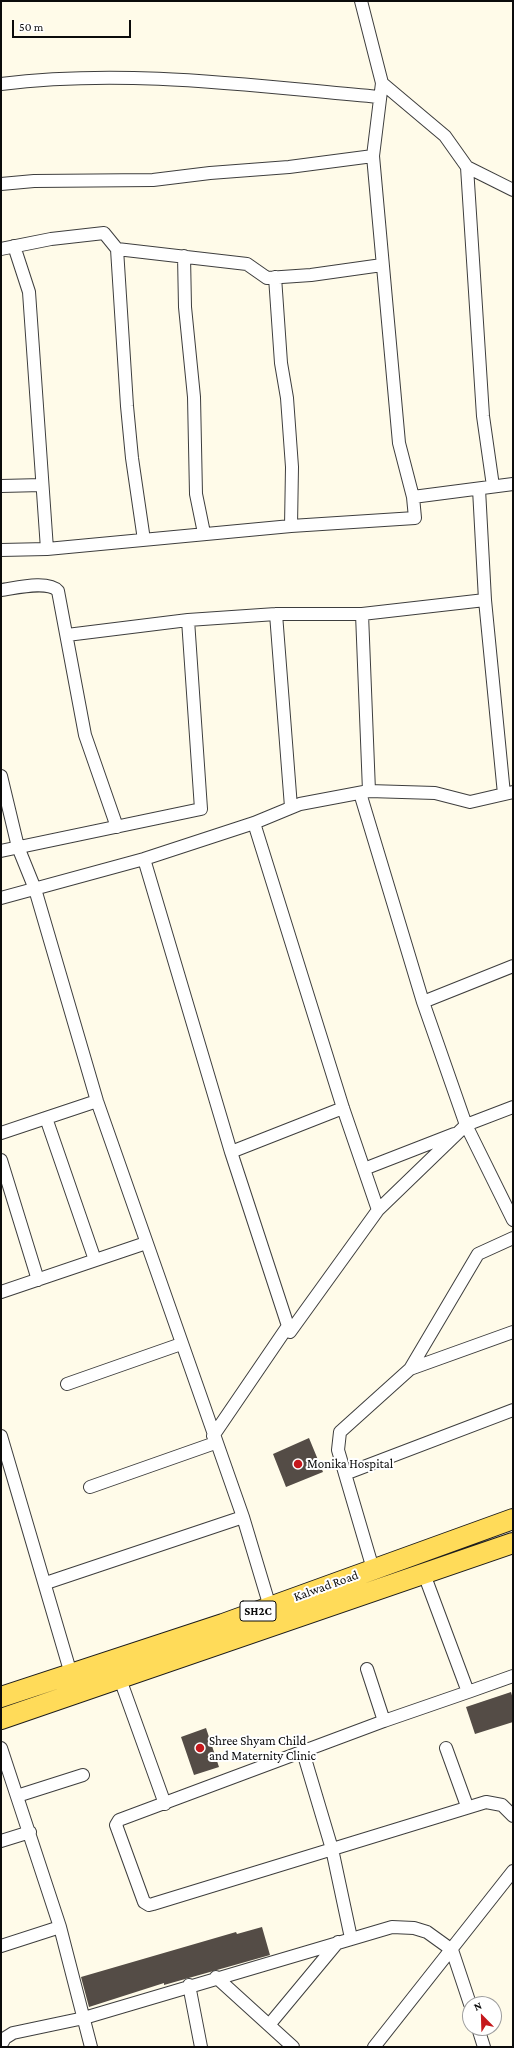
<!DOCTYPE html>
<style>
body{margin:0}
#map{position:relative;width:514px;height:2048px;overflow:hidden;background:#fffbe9;font-family:"Crimson Pro",serif}
canvas{display:block}
.frame{position:absolute;inset:0;border:2px solid #0b0b0b;pointer-events:none}
.north{position:absolute;left:462px;top:1996px;width:40px;height:40px;box-sizing:border-box;background:#fff;border:1px solid #9d9d9d;border-radius:50%;rotate:337deg;font-size:11px;font-weight:700;line-height:16px;text-align:center;color:#0b0b0b}
.north::after{content:'';display:block;margin:auto;width:14px;height:18px;background:#c5181c;clip-path:polygon(50% 0,100% 100%,50% 72%,0 100%)}
.scale{position:absolute;left:12px;top:20px;width:119px;height:18px;box-sizing:border-box;border:2px solid #0b0b0b;border-top:0;padding-left:5px;font-size:12px;line-height:14px;white-space:nowrap;color:#0b0b0b;-webkit-text-stroke:3px #fff;paint-order:stroke}
</style>
<div id="map">
<canvas width="514" height="2048"></canvas>
<div class="frame"></div>
<div class="north">N</div>
<div class="scale">50 m</div>
</div>
<script>
const g = document.querySelector('canvas').getContext('2d');
g.lineJoin = 'round';
function fillPath(path, color) {
  g.fillStyle = color;
  g.fill(path, 'evenodd');
}
function trace(path, color, width, dash) {
  g.strokeStyle = color;
  g.lineWidth = width;
  g.lineCap = dash ? 'butt' : 'round';
  g.setLineDash(dash || []);
  g.stroke(path);
}
function drawText(font, color, halo, rows, align = 'center') {
  g.font = font + ' "Crimson Pro",serif';
  g.lineWidth = 4;
  g.setLineDash([]);
  g.textBaseline = 'middle';
  g.strokeStyle = halo;
  g.fillStyle = color;
  for (const [text, x, y, turn = 0] of rows) {
    g.save();
    g.translate(x, y);
    g.rotate((+turn || 0) * Math.PI / 180);
    g.textAlign = isNaN(turn) ? turn : align;
    if (halo) g.strokeText(text, 0, 0);
    g.fillText(text, 0, 0);
    g.restore();
  }
}
const building = new Path2D(`
 M309,1438l14,34 -37,15 -13,-33z
 M511,1692l2,7v23l-38,12 -9,-27z
 M206,1728l13,39 -25,8 -13,-38z
 M262,1927l8,28 -106,30v-2l-75,24 -8,-30 155,-45 1,2z`);
const street = new Path2D(`
 M361,1l21,82 -9,73 26,287 14,54
 M382,83l63,53 22,31 46,23
 M1,84c126,-16 253,2 378,13
 M467,167l16,249 10,70
 M1,184l33,-3 119,-1 57,-7 79,-6 84,-11
 M14,246l15,46 18,257
 M1,249l50,-10 53,-6 13,16 10,157 5,52 12,82
 M117,249l130,15 20,14 44,-3 71,-10
 M184,256l1,51 9,90 2,97 8,39
 M275,277l6,86 6,35 5,69 -1,59
 M1,486l41,-1
 M479,489l6,111 19,194
 M1,550l46,-1 244,-23 124,-8 -2,-21 100,-13
 M1,590c15,-2 47,-10 57,1l27,144 32,92
 M276,614l15,193
 M362,614l7,177
 M67,635l121,-15 88,-6h86l123,-14
 M1,776l17,71 17,42 62,212 146,416 27,90
 M360,793l63,209 43,123 47,95
 M254,823l89,285 35,102
 M1,851l200,-42 -13,-189
 M144,859l87,293 57,174
 M1,898l143,-39 110,-36 46,-19 69,-13 66,2 35,9 43,-10
 M423,1002l90,-36
 M1,1133l45,-15
 M231,1152l112,-44
 M1,1160l37,120
 M364,1169l90,-35
 M95,1260l-49,-142 51,-17
 M1,1292l145,-49
 M410,1369l103,-37
 M67,1384l114,-40
 M1,1436l70,238
 M213,1436l75,-110 2,6 88,-122 88,-85 47,-18
 M345,1474l168,-64
 M90,1487l125,-44
 M373,1569l-35,-119 2,-18 70,-63 68,-115 35,-16
 M424,1574l44,118 45,-16
 M46,1583l197,-66
 M367,1669l17,52
 M120,1679l45,125
 M468,1692l-84,29 -265,99 -3,5 28,77 5,3 4,-1 333,-102 16,3 11,11
 M1,1748l59,179 31,120
 M446,1748l21,58
 M303,1752l29,97 19,89
 M17,1796l66,-21
 M1,1841l29,-9
 M1,1946l59,-19
 M216,1977l77,70
 M189,1985l12,62
 M269,2025l69,-83
 M478,2028l6,19
 M1,2045l4,-7 8,-5 71,-15 308,-91 22,1 13,4 25,18 18,54
 M374,2047l139,-176`);
const primary = new Path2D(`
 M1,1697l222,-73 290,-105
 M1,1719l512,-176`);
const markers = [
 [298,1464,5,"#c5181c"],
 [200,1748,5,"#c5181c"]
];
const shields = [
 [258,1611,36]
];
const shieldNames = [
 ["SH2C",258,1611]
];
const poiNames = [
 ["Monika Hospital",307,1464],
 ["Shree Shyam Child",209,1741],
 ["and Maternity Clinic",209,1756]
];
const streetNames = [
 ["Kalwad Road",326,1586,-20]
];
fillPath(building, '#544c46');
trace(street, '#3e3e3e', 14);
trace(primary, '#1c1c1c', 22);
trace(street, '#fff', 12);
trace(primary, '#ffdb59', 20);
for (const [x, y, r, color] of markers) {
  const dot = new Path2D();
  dot.arc(x, y, r, 0, 2 * Math.PI);
  g.fillStyle = color;
  g.fill(dot);
  trace(dot, '#fff', 1.5);
}
for (const [x, y, w] of shields) {
  const box = new Path2D();
  box.roundRect(x - w / 2, y - 10, w, 20, 3);
  g.fillStyle = '#fff';
  g.fill(box);
  trace(box, '#0b0b0b', 1);
}
drawText('bold 12px', '#0b0b0b', null, shieldNames);
drawText('13px', '#0b0b0b', '#fff', poiNames, 'left');
drawText('13px', '#0b0b0b', '#fff', streetNames);
</script>
